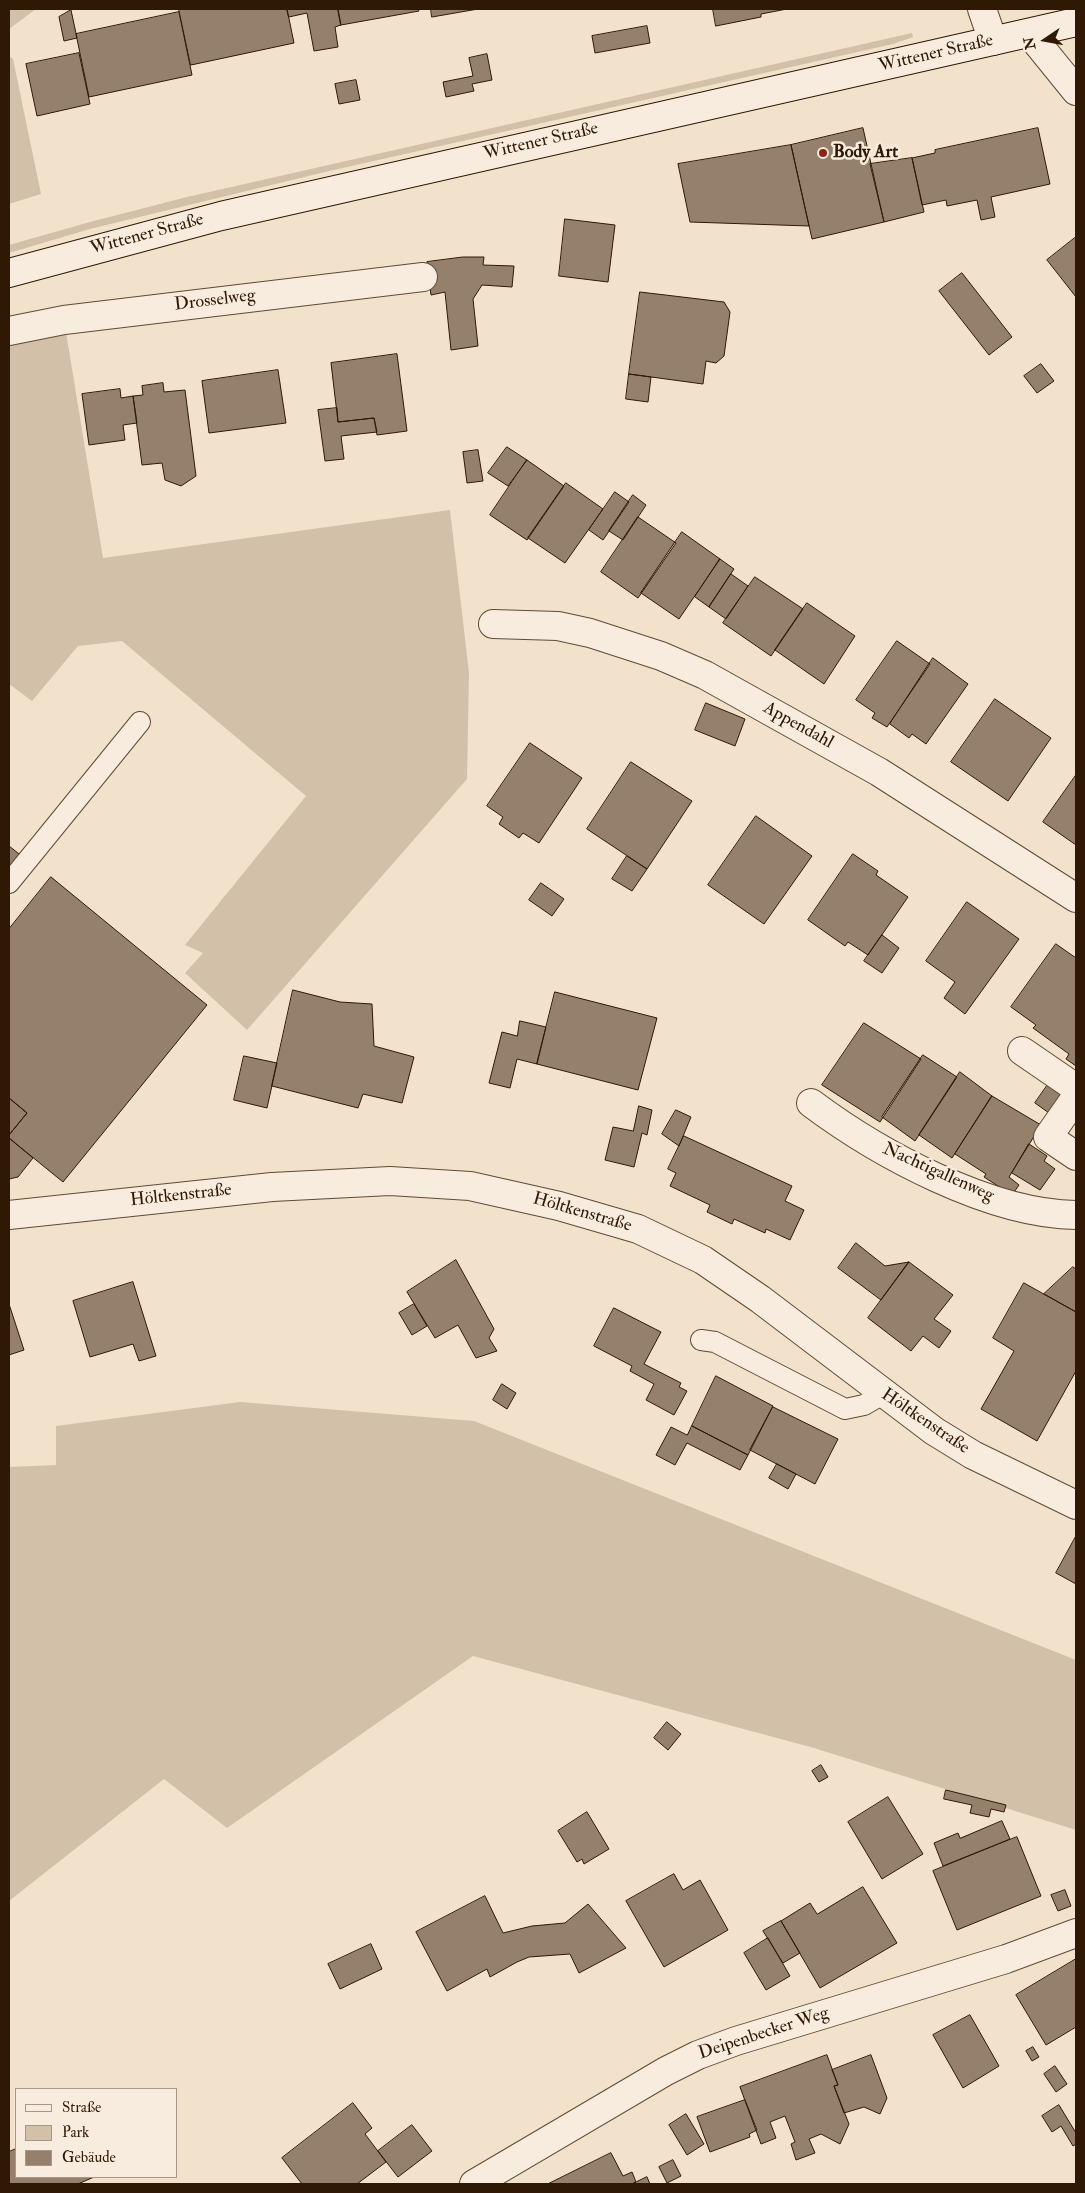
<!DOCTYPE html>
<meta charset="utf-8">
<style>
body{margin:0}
#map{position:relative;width:1085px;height:2193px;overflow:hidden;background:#f3e2cb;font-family:"IM FELL Double Pica",serif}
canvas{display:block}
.frame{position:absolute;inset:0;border:10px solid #2f1804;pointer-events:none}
.legend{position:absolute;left:15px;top:2088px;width:162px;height:90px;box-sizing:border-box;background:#f7ecdd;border:1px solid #a79786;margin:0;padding:6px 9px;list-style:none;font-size:15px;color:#2f1804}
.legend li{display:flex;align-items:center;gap:10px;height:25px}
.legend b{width:25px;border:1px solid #a79786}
.north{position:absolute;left:1020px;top:15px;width:50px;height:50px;-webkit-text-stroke:4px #f7ecdd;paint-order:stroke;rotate:258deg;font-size:14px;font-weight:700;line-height:20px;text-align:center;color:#2f1804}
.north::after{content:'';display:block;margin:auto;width:18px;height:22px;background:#2f1804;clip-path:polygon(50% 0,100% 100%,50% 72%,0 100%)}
</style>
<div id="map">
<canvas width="1085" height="2193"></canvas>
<div class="frame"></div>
<ul class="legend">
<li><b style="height:6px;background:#f7ecdd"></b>Straße</li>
<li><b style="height:14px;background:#d2c0a9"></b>Park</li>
<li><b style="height:14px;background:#95816b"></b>Gebäude</li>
</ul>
<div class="north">N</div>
</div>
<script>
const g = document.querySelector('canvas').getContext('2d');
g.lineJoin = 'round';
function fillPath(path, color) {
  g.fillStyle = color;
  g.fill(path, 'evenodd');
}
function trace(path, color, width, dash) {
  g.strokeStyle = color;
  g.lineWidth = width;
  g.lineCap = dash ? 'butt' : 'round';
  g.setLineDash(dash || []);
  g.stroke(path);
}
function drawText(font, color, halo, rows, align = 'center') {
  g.font = font + ' "IM FELL Double Pica",serif';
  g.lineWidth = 5;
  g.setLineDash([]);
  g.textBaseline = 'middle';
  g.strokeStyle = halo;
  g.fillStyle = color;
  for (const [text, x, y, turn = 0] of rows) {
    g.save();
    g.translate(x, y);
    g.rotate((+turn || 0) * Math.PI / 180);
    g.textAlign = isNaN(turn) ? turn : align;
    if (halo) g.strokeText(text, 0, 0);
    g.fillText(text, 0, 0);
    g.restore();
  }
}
const green = new Path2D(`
 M9,9h27l-27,20z
 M912,33l1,4 -20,7 -568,128 -235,57 -81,24v-8l81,-23 97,-25z
 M9,56l4,3 28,135 -32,10z
 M64,320l39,238 347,-48 19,163 -2,106 -220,251 -62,-57 18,-20 -18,-8 121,-149 -184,-155 -44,5 -46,55 -23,-17v-349z
 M240,1402l234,19 602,239v170l-262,-82 -341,-92 -246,172 -63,-49 -155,122v-434l47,-2v-39z`);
const building = new Path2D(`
 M179,9h108l7,34 -103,22z
 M287,9h51l3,16 -6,2 3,20 -24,4 -7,-38 -18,4z
 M338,9h80l1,2 -78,14z
 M431,9h47l-46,8z
 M713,9h74l-26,5v3l-45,9z
 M71,10l6,28 -13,3 -5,-24z
 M179,12l13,63 -103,22 -13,-63z
 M647,26l3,17 -55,10 -3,-17z
 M79,53l11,51 -53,12 -11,-52z
 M487,54l5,26 -20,4 2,7 -28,6 -3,-15 30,-6 -4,-18z
 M356,80l4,20 -21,4 -4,-20z
 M863,128l21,94 -72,17 -21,-94z
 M1038,128l12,56 -59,13 4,20 -14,3 -4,-20 -30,6 -1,-6 -24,5 -10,-47 23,-5v-3z
 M791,145l18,81 -119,-4 -12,-58z
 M912,158l12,54 -40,10 -14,-58z
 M565,219l50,6 -7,57 -49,-6z
 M1076,237v60l-29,-37z
 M463,257h21l-1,8 31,1 -2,21 -30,-2 -9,14 5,47 -27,4 -6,-58 -14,3 -4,-33z
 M962,273l50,64 -23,18 -50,-64z
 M640,292l84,10 6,10 -6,44 -8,7 -10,-2 -3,23 -74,-10z
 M397,354l10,77 -30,4 -3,-17 -36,4 -7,-59z
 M1041,364l13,17 -17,12 -13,-17z
 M278,370l8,53 -77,10 -7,-52z
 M629,374l22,3 -3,25 -22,-3z
 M163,383l1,9 21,-2 11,86 -15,10 -16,-6 -3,-17 -20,2 -9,-69 10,-1 -1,-9z
 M120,389l1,9 12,-2 4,27 -14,2 2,15 -36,5 -7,-51z
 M337,408l1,14 36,-4 3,14 -36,4 3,23 -19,2 -7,-51z
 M507,447l20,13 -19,26 -20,-13z
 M478,450l5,31 -16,2 -4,-31z
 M527,460l37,26 -37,54 -37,-25z
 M566,483l37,26 -38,54 -37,-25z
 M615,492l14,10 -26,38 -14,-10z
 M633,495l13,10 -23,35 -14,-9z
 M638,517l38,26 -38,55 -37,-26z
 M682,532l38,27 -41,60 -38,-26z
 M720,559l14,10 -25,38 -14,-10z
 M731,574l17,12 -22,33 -17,-12z
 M755,577l48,32 -32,47 -48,-33z
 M807,603l48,33 -31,48 -49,-34z
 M897,641l33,23 -43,63 -15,-9 3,-5 -19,-13z
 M933,658l35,26 -42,60 -14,-10 -3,4 -19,-14z
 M995,699l56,39 -43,63 -57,-39z
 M706,703l39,16 -10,27 -40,-16z
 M530,743l52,35 -43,65 -16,-10 -4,5 -20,-14 4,-7 -16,-11z
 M631,762l61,39 -45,68 -60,-40z
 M1076,775v70l-33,-23z
 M756,816l56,40 -48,68 -56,-39z
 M9,846l14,11 -14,17z
 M853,854l25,17 -2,4 32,22 -40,58 -20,-13 -3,4 -37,-26z
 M627,856l20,13 -15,22 -20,-12z
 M51,877l156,128 -144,177 -54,-44v-3l18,-22 -18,-15v-169z
 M541,883l23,16 -12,17 -23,-16z
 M967,902l52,37 -54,75 -21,-16 11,-16 -29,-21z
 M882,935l17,13 -17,25 -18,-12z
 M1056,944l20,14v108l-10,-7 3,-5 -36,-26 3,-3 -25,-18z
 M293,990l47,12 32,2 2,42 40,11 -12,46 -39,-9 -5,14 -86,-22z
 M555,992l102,26 -19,72 -101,-26z
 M520,1021l26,6 -9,37 -20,-5 -7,29 -21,-5 13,-51 15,4z
 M864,1023l57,36 -41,63 -58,-37z
 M923,1055l34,22 -42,64 -33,-24z
 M244,1056l33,7 -10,45 -33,-8z
 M960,1072l32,24 -40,62 -33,-23z
 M1049,1083l14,10 -14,20 -14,-10z
 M992,1096l49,29 -32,52 10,8 -7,10 -28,-18 2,-3 -31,-20z
 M9,1098l18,15 -18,22z
 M639,1106l13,4 -5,25 -5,-2 -8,34 -29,-7 8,-33 20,4z
 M676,1110l15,7 -12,29 -17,-12z
 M684,1136l108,50 -7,15 19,9 -14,30 -24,-11 -1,4 -31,-14 -2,5 -25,-12 3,-7 -40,-19 6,-13 -8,-4z
 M9,1138l24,20 -15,19 -9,2z
 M1029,1144l18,12 -3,5 11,8 -15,21 -28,-17z
 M856,1243l29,23 24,-4 -28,38 -43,-32z
 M456,1260l38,69 -5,9 8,13 -21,7 -18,-33 -23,13 -28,-46z
 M909,1262l44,33 -19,24 17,12 -12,17 -16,-12 -12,15 -43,-33z
 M1073,1267l3,2v43l-32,-18z
 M133,1282l23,74 -17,5 -6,-17 -43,13 -17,-56z
 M1024,1283l52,29v59l-39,70 -56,-32 33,-58 -21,-13z
 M9,1304l15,46 -15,5z
 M414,1304l13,22 -15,9 -13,-22z
 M614,1308l47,24 -17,32 37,19 -2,4 8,4 -13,24 -28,-15 8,-16 -24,-13 2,-5 -38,-20z
 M716,1376l57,30 -25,49 -56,-29z
 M502,1384l14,9 -9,16 -14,-9z
 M773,1407l65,32 -23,45 -65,-34z
 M692,1426l56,29 -8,15 -53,-27 -12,22 -19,-10 15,-28 16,8z
 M777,1464l19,10 -8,15 -19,-11z
 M1076,1536v48l-20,-11z
 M667,1722l14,12 -13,16 -14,-12z
 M821,1765l7,12 -9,5 -7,-11z
 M946,1790l60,15 -2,7 -13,-3 -2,8 -19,-4 2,-8 -28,-6z
 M888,1797l35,57 -41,25 -34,-57z
 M587,1812l22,37 -25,15 -2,-5 -5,3 -19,-31z
 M1002,1821l8,18 -67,27 -9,-23 24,-10 2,5z
 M1017,1837l24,59 -84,34 -24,-59z
 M674,1874l9,16 17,-10 28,50 -64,37 -38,-66z
 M863,1887l34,56 -77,45 -39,-67 29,-18 7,11z
 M1065,1890l6,16 -13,5 -7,-16z
 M485,1896l18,37 29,-7 33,-3 23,-19 38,44 -47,25 -9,-19 -41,3 -12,5 -27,15 -3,-8 -40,22 -31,-59z
 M781,1921l19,32 -17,10 -20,-32z
 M768,1938l22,38 -24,14 -22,-37z
 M371,1944l11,25 -42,20 -12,-25z
 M1076,1959v68l-30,18 -30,-50z
 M970,2015l29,51 -36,22 -30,-53z
 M1033,2047l6,10 -7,4 -6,-10z
 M827,2055l11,30 -4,1 15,38 -9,20 -19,-10 -12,5 6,14 -19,7 -5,-16 4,-2 -10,-26 -15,6 6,16 -15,6 -21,-57z
 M871,2055l16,43 -7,16 -16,-7 -20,6 -10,-27 4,-1 -6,-15z
 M1055,2066l12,18 -11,8 -12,-18z
 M745,2100l12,30 -8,4 1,3 -40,15 -13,-35z
 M353,2103l19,25 -7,6 21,28 -29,22h-55l-20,-26z
 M1059,2105l17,28v11l-3,2 -12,-20 -9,6 -10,-16z
 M686,2114l18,30 -17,11 -18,-30z
 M412,2125l20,26 -34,26 -20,-26z
 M16,2149v28h78l-16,7h-69v-32z
 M611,2153l12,23 9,-4 4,10 -4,2h-84z
 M673,2160l8,16 -14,7 -8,-16z
 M647,2177l3,7h-18l4,-2z`);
const lane = new Path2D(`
 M9,883l131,-161
 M701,1340l14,2 130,67 19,-4 19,-11`);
const street = new Path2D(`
 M982,9l11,32
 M1029,33l47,58
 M9,331l55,-11 359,-43
 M493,624l65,2 32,7 71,23 44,19 174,97 197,126
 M1022,1051l54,37
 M1076,1097l-28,40 28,19
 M811,1103c68,51 179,111 265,112
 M9,1215l263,-28 118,-6 80,5 89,20 79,23 65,31 57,39 174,132 39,24 103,50
 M474,2184l192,-113 32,-16 38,-14 270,-82 70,-26`);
const secondary = new Path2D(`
 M9,273l212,-57 855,-194`);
const markers = [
 [823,153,5,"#8f2418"]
];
const streetNames = [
 ["Wittener Straße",936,54,-13],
 ["Wittener Straße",541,142,-13],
 ["Wittener Straße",147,235,-15],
 ["Drosselweg",215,301,-7],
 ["Appendahl",798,726,29],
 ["Nachtigallenweg",938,1173,24],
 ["Höltkenstraße",181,1196,-6],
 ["Höltkenstraße",582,1213,16],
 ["Höltkenstraße",925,1422,34],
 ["Deipenbecker Weg",764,2034,-18]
];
const poiNames = [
 ["Body Art",833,153]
];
fillPath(green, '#d2c0a9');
fillPath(building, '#95816b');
trace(building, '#2f1804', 1);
trace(lane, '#604a36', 22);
trace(street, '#604a36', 30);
trace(secondary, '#2f1804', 30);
trace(lane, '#f7ecdd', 20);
trace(street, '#f7ecdd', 28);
trace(secondary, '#f7ecdd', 28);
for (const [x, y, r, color] of markers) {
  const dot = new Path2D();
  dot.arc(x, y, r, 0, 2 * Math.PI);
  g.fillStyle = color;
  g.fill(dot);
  trace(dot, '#f7ecdd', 2);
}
drawText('18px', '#2f1804', '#f7ecdd', streetNames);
drawText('bold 18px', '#2f1804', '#f7ecdd', poiNames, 'left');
</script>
